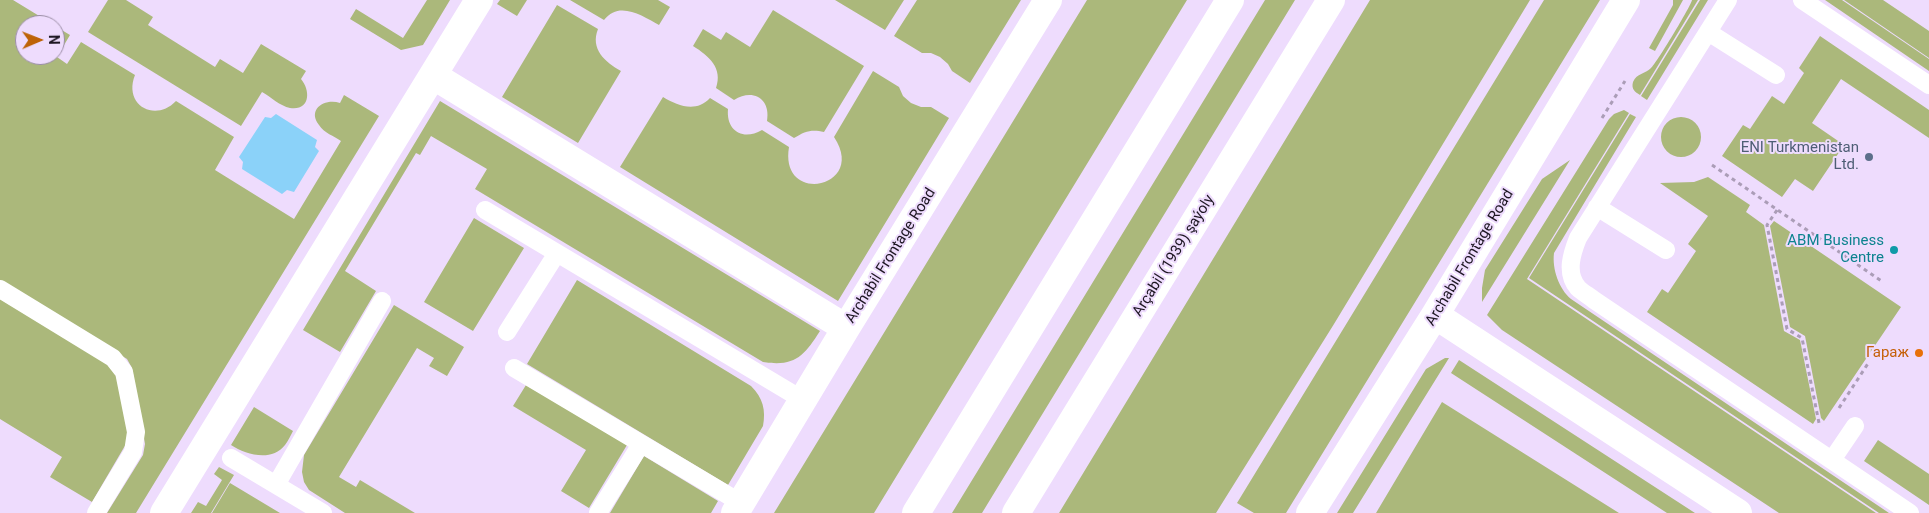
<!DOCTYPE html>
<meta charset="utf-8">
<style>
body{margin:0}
#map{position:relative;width:1929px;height:513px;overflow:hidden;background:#eedcfd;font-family:Roboto,sans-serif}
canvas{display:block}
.north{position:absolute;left:15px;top:15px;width:50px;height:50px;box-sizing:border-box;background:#eedcfd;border:1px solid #9a8da5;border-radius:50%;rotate:89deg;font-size:14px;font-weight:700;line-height:20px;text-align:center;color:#1d1622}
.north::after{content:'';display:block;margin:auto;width:18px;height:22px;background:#be6307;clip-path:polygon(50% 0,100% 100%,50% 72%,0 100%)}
</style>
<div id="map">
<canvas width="1929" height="513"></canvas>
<div class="north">N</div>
</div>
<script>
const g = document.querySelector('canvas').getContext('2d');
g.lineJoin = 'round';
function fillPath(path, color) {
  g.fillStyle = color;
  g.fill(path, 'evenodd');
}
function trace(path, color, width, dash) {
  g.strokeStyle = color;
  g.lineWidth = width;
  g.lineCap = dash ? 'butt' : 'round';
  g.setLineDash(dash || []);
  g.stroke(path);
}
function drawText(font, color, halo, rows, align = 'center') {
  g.font = font + ' Roboto,sans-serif';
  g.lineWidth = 4;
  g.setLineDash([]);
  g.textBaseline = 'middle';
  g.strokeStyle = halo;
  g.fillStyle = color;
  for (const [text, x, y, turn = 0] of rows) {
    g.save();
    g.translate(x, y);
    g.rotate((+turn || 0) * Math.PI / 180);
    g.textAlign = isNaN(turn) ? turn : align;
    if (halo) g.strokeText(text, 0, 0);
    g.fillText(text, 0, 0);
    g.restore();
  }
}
const green = new Path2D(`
 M0,0h13l41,25h-29v30h30v-29l15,9 -13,22 10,7 14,-22 54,33c-12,30 20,48 41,26l58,36 -19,33 79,49 47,-78c-7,-5 -17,-8 -22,-16 -12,-15 5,-27 21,-22l4,-8 35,21 -243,397h-29l36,-58 2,-11 -13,-76 -5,-9 -127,-79z
 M108,0h18l27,17 -5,8 67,42 5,-8 23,14 18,-29 45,27 -5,8c10,12 9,32 -11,29 -10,-2 -19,-11 -28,-16l-21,34 -153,-94z
 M427,0h23l-27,45 -22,5 -51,-31 6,-10 47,29z
 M500,0h27l-10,16 -20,-12z
 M570,0h88l12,7 -11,18c-16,-9 -40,-25 -55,-5z
 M835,0h69l-19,30z
 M917,0h104l-51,83 -18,-12 -4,-7 -8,-7 -9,-4h-9l-28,-17z
 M1087,0h100l-313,513h-100z
 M1265,0h30l-313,513h-30z
 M1370,0h160l-196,324 -118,189h-157z
 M1544,0h56l-314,513h-32l-17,-10z
 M1673,0h10l-28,51 -6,-3 24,-43z
 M1692,0h6l-58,95c-5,-3 -9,-6 -7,-13 4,-9 12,-8 18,-14 5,-4 40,-62 41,-68z
 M1700,0h8l-61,100 -6,-4z
 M1825,0h17l87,59v12z
 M1844,0h39l46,31v27z
 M557,5l41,24c-8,20 7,33 23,42l-43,72 -76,-46z
 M773,10l91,56 -40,66c-12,-3 -19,-1 -30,6l-27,-17c4,-22 -14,-33 -33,-21l-18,-12c7,-20 -7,-32 -23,-42l10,-17 18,11 5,-8 24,15z
 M1820,36l109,74v28l-88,-59 -29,44 32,22 -31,46 -18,-12 -13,18 -60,-41 21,-31 7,4 22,-33 12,8 20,-31 -5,-5z
 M873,71l26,16 4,9 8,7 10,4h10l18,11 -111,183 -218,-134 43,-70c15,9 33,16 47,1l18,11c-2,22 15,32 34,21l27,17c-10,59 79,41 45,-10z
 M440,101l380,230c-16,25 -25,36 -57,31l-288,-173 12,-20 -56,-33 -11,19 -4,-2 -71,118 31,20 -36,61 -37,-22z
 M1624,110l5,3 -102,166 349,234h-97l-277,-183 -15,-15 122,-196 5,-5z
 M1630,114l6,3 -82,136c-2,16 5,36 17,46l318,214h-10l-350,-235z
 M1661 137a20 20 0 1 1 40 0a20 20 0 1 1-40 0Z
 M1570,160l-88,142v-14l3,-18 57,-91z
 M1708,177l42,28 -4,7 18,13 20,106 16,9 16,79 -3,5 -166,-112 15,-23 6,4 28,-42 -8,-7 20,-28 -48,-33 34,-1z
 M474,218l50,30 -51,83 -49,-29z
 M1774,221l127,86 -77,114 -3,-3 -16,-82 -15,-9 -20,-101z
 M577,280l174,106c12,12 15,24 12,40l-35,59 -201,-121z
 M0,299l111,67 5,6 13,59 -3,13 -34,58 -42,-25 12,-20 -62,-38z
 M394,305l70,42 -17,29 -18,-10 5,-8 -17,-10 -78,129 17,10 4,-7 55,33h-70l-36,-23 -5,-8 -2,-10 2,-17z
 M1445,358h4l-96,155h-16l89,-144z
 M1459,360l236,153h-28l-216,-140z
 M526,385l101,60 -38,63 -28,-17 25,-41 -73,-44z
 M1442,402l177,111h-243z
 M254,407l39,24c-2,4 -5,10 -8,14 -13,17 -39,10 -54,0z
 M1878,440l51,34v31l-65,-44z
 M644,456l74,45 -7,12h-101z
 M219,467l15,8 -23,38h-20l7,-11 8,4 16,-26 -8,-6z
 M230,483l50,30h-68z`);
const water = new Path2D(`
 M276,114l41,26 -2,7 4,4 -25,41 -7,-2 -5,4 -40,-25 1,-7 -4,-5 26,-40 6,1z`);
const path = new Path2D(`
 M1602,118l23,-37
 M1712,165l171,117
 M1777,210l-10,15 20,104 15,9 17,85
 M1839,408l30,-46`);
const lane = new Path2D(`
 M1728,0l-150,238c-6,15 -13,35 0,50 4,4 11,8 16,12l316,213
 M1802,0l127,85
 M1708,32l68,43
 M1597,207l69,43
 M485,210l318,190
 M0,289l113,69 11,14 12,60 -3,20 -37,61
 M507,332l50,-79
 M514,368l227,135
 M231,458l92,55
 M1832,460l23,-34
 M276,485l106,-184
 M598,513l43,-69`);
const street = new Path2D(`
 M434,76l412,252
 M1435,315l303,198
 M164,513l315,-513
 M735,513l111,-185 202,-328
 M1310,513l125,-198 191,-315`);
const primary = new Path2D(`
 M916,513l314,-513
 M1016,513l315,-513`);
const markers = [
 [1869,157,5,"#5c6f8a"],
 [1894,250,5,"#0f9aa8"],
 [1919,353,5,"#e8710a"]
];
const serviceNames = [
 ["ENI Turkmenistan",1859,148],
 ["Ltd.",1859,165]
];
const cultureNames = [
 ["ABM Business",1884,241],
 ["Centre",1884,258]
];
const streetNames = [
 ["Archabil Frontage Road",891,256,-58],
 ["Arçabil (1939) şaýoly",1174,256,-58],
 ["Archabil Frontage Road",1470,258,-59]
];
const foodNames = [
 ["Гараж",1909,353]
];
fillPath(green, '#abb87b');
fillPath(water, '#8bd2f9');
trace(path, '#ab9db7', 3, [4, 4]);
trace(lane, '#fff', 18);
trace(street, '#fff', 28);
trace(primary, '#fff', 28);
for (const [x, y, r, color] of markers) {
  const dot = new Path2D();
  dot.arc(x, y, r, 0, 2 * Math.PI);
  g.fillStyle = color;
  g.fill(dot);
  trace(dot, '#eedcfd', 2);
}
drawText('15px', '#4e5e75', '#eedcfd', serviceNames, 'right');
drawText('15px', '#0d838f', '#eedcfd', cultureNames, 'right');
drawText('15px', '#1d1622', '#eedcfd', streetNames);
drawText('15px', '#c56008', '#eedcfd', foodNames, 'right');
</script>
